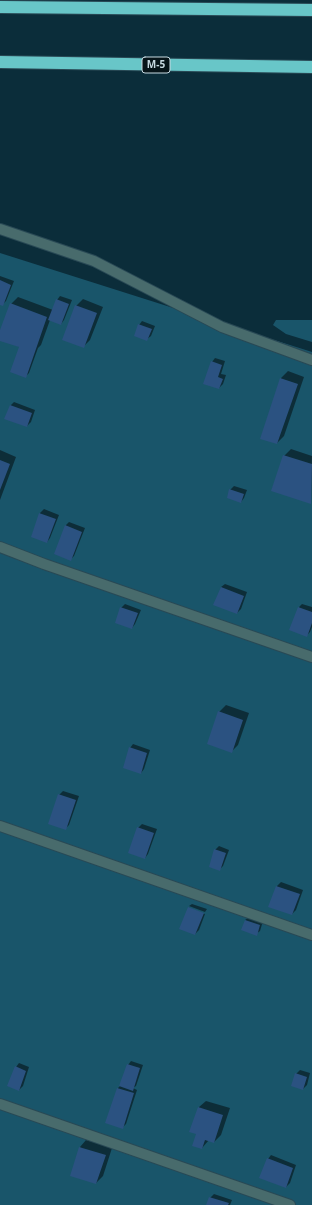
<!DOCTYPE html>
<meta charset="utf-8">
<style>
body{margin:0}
canvas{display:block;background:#0b2d3a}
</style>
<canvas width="312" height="1205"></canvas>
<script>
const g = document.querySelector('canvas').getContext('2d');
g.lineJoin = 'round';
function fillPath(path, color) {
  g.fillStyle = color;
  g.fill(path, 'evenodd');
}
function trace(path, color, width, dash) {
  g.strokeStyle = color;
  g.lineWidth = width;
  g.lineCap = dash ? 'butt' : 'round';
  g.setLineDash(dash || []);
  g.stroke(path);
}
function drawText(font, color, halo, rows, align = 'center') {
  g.font = font + ' "Noto Sans",sans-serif';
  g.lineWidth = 3.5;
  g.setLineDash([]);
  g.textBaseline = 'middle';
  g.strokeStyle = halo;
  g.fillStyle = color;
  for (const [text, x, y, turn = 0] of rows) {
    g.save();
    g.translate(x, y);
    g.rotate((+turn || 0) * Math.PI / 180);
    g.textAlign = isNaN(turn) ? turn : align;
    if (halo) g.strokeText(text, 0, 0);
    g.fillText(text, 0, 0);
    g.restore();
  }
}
const green = new Path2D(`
 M0,253l312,99v853h-312z
 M276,320h36v22l-26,-8 -13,-9z`);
const shadow = new Path2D(`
 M0,276l14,5 -8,20 -4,4 -2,-1z
 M60,296l12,4 -8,20 -3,4 -11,-4 -9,25 -3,3 -9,25 -4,4 -5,-30 -20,-8v-6l11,-29 7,-7 35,13 4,-10z
 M83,299l20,8 -13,33 -7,7 -7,-41z
 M142,321l13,5 -4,10 -4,3 -8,-14z
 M215,358l10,3 -4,13 5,1 -3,9 -4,4 -7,-26z
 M288,371l16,6 -20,59 -7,7 -16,-5 20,-60z
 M14,402l21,8 -4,12 -4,4 -17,-20z
 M291,449l21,7 -1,47 -39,-13 12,-34z
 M0,450l16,7 -16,43z
 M234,486l13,4 -3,8 -3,4 -11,-12z
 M44,509l15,6 -9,23 -3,4 -15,-6 8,-23z
 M69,522l16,6 -11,28 -3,3 -6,-33z
 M225,584l22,8 -6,17 -4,4 -16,-26z
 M125,604l16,6 -6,14 -3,4 -11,-20z
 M302,604l10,3v20l-2,5 -3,3 -8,-28z
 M226,705l23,8 -11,32 -7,7 -12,-40z
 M133,744l17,6 -6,19 -3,4 -11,-25z
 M63,791l16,5 -10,29 -4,4 -6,-34z
 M142,824l15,5 -9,25 -3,4 -7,-30z
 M219,846l10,4 -6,16 -4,4 -4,-20z
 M281,882l22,8 -7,20 -4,4 -22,-8 7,-20z
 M192,904l15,5 -2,3 -16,-6z
 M189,907v1l16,6 -6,16 -4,4z
 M249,917l14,4 -3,10 -4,3 -11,-14z
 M131,1061l12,4 -7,21 -3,2 4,2 -11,34 -4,4 -4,-40 3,-3 7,-20z
 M19,1063l10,4 -6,19 -4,4 -3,-23z
 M300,1070l10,3 -3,12 -4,4 -7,-15z
 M206,1101l24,7 -9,27 -7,7 -5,-2 -7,8 -5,-15 2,-26z
 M86,1140l26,8 -9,28 -7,7 -16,-36z
 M271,1155l25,10 -6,18 -4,4 -18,-28z
 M214,1194l18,6 -2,5h-23l3,-7z`);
const building = new Path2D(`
 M0,280l11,5 -8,21 -3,-1z
 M56,299l13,5 -8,21 -13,-5z
 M10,303l37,14 -21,61 -16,-6 9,-25 -19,-6v-11z
 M75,305l22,8 -13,35 -22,-8z
 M138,324l14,5 -5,12 -13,-5z
 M211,361l11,4 -4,12 5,2 -4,10 -16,-5z
 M280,378l18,6 -21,60 -17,-5z
 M10,405l22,8 -5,14 -23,-8z
 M283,455l29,9 -1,40 -40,-13z
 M0,460l10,4 -10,26z
 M229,489l15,5 -3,9 -14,-5z
 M39,513l17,6 -9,24 -16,-6z
 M65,525l17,7 -11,29 -17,-7z
 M221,587l23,9 -7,18 -24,-9z
 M120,607l18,6 -6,16 -17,-6z
 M298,607l14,5v11l-5,14 -18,-7z
 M218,711l25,9 -11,33 -25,-9z
 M129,747l18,6 -6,21 -18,-6z
 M58,794l18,6 -10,30 -18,-6z
 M137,827l17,6 -9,26 -17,-6z
 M214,849l12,4 -6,18 -11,-4z
 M276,886l24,8 -8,21 -24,-8z
 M188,907l16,6 -9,22 -16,-6z
 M245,920l15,5 -3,11 -16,-6z
 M127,1064l13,4 -7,23 -14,-5z
 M15,1066l11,5 -7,20 -12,-5z
 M295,1073l12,4 -4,13 -12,-4z
 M117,1088l17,5 -11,36 -18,-6z
 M198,1107l25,8 -9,28 -9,-3 -3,9 -10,-3 4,-12 -7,-2z
 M79,1147l27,8 -10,29 -26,-8z
 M267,1158l26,10 -7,20 -27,-10z
 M209,1197l20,6 -1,2h-22z`);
const lane = new Path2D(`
 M0,229l94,32 128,66 90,33
 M0,547l44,17 268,93
 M0,826l312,109
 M0,1104l290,101`);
const highway = new Path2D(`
 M0,7l312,3
 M0,62l312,5`);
const shields = [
 [156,65,28]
];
const shieldNames = [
 ["М-5",156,65]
];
fillPath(green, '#19556a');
fillPath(shadow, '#0007');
fillPath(building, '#2b5281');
trace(lane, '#294955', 12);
trace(highway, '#294955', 14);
trace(lane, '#486b6c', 10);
trace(highway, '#68c6c8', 12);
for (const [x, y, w] of shields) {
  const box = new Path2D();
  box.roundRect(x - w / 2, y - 8, w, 16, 3);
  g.fillStyle = '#061419';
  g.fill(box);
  trace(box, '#c7dae2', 1);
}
drawText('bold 10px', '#c7dae2', null, shieldNames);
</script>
